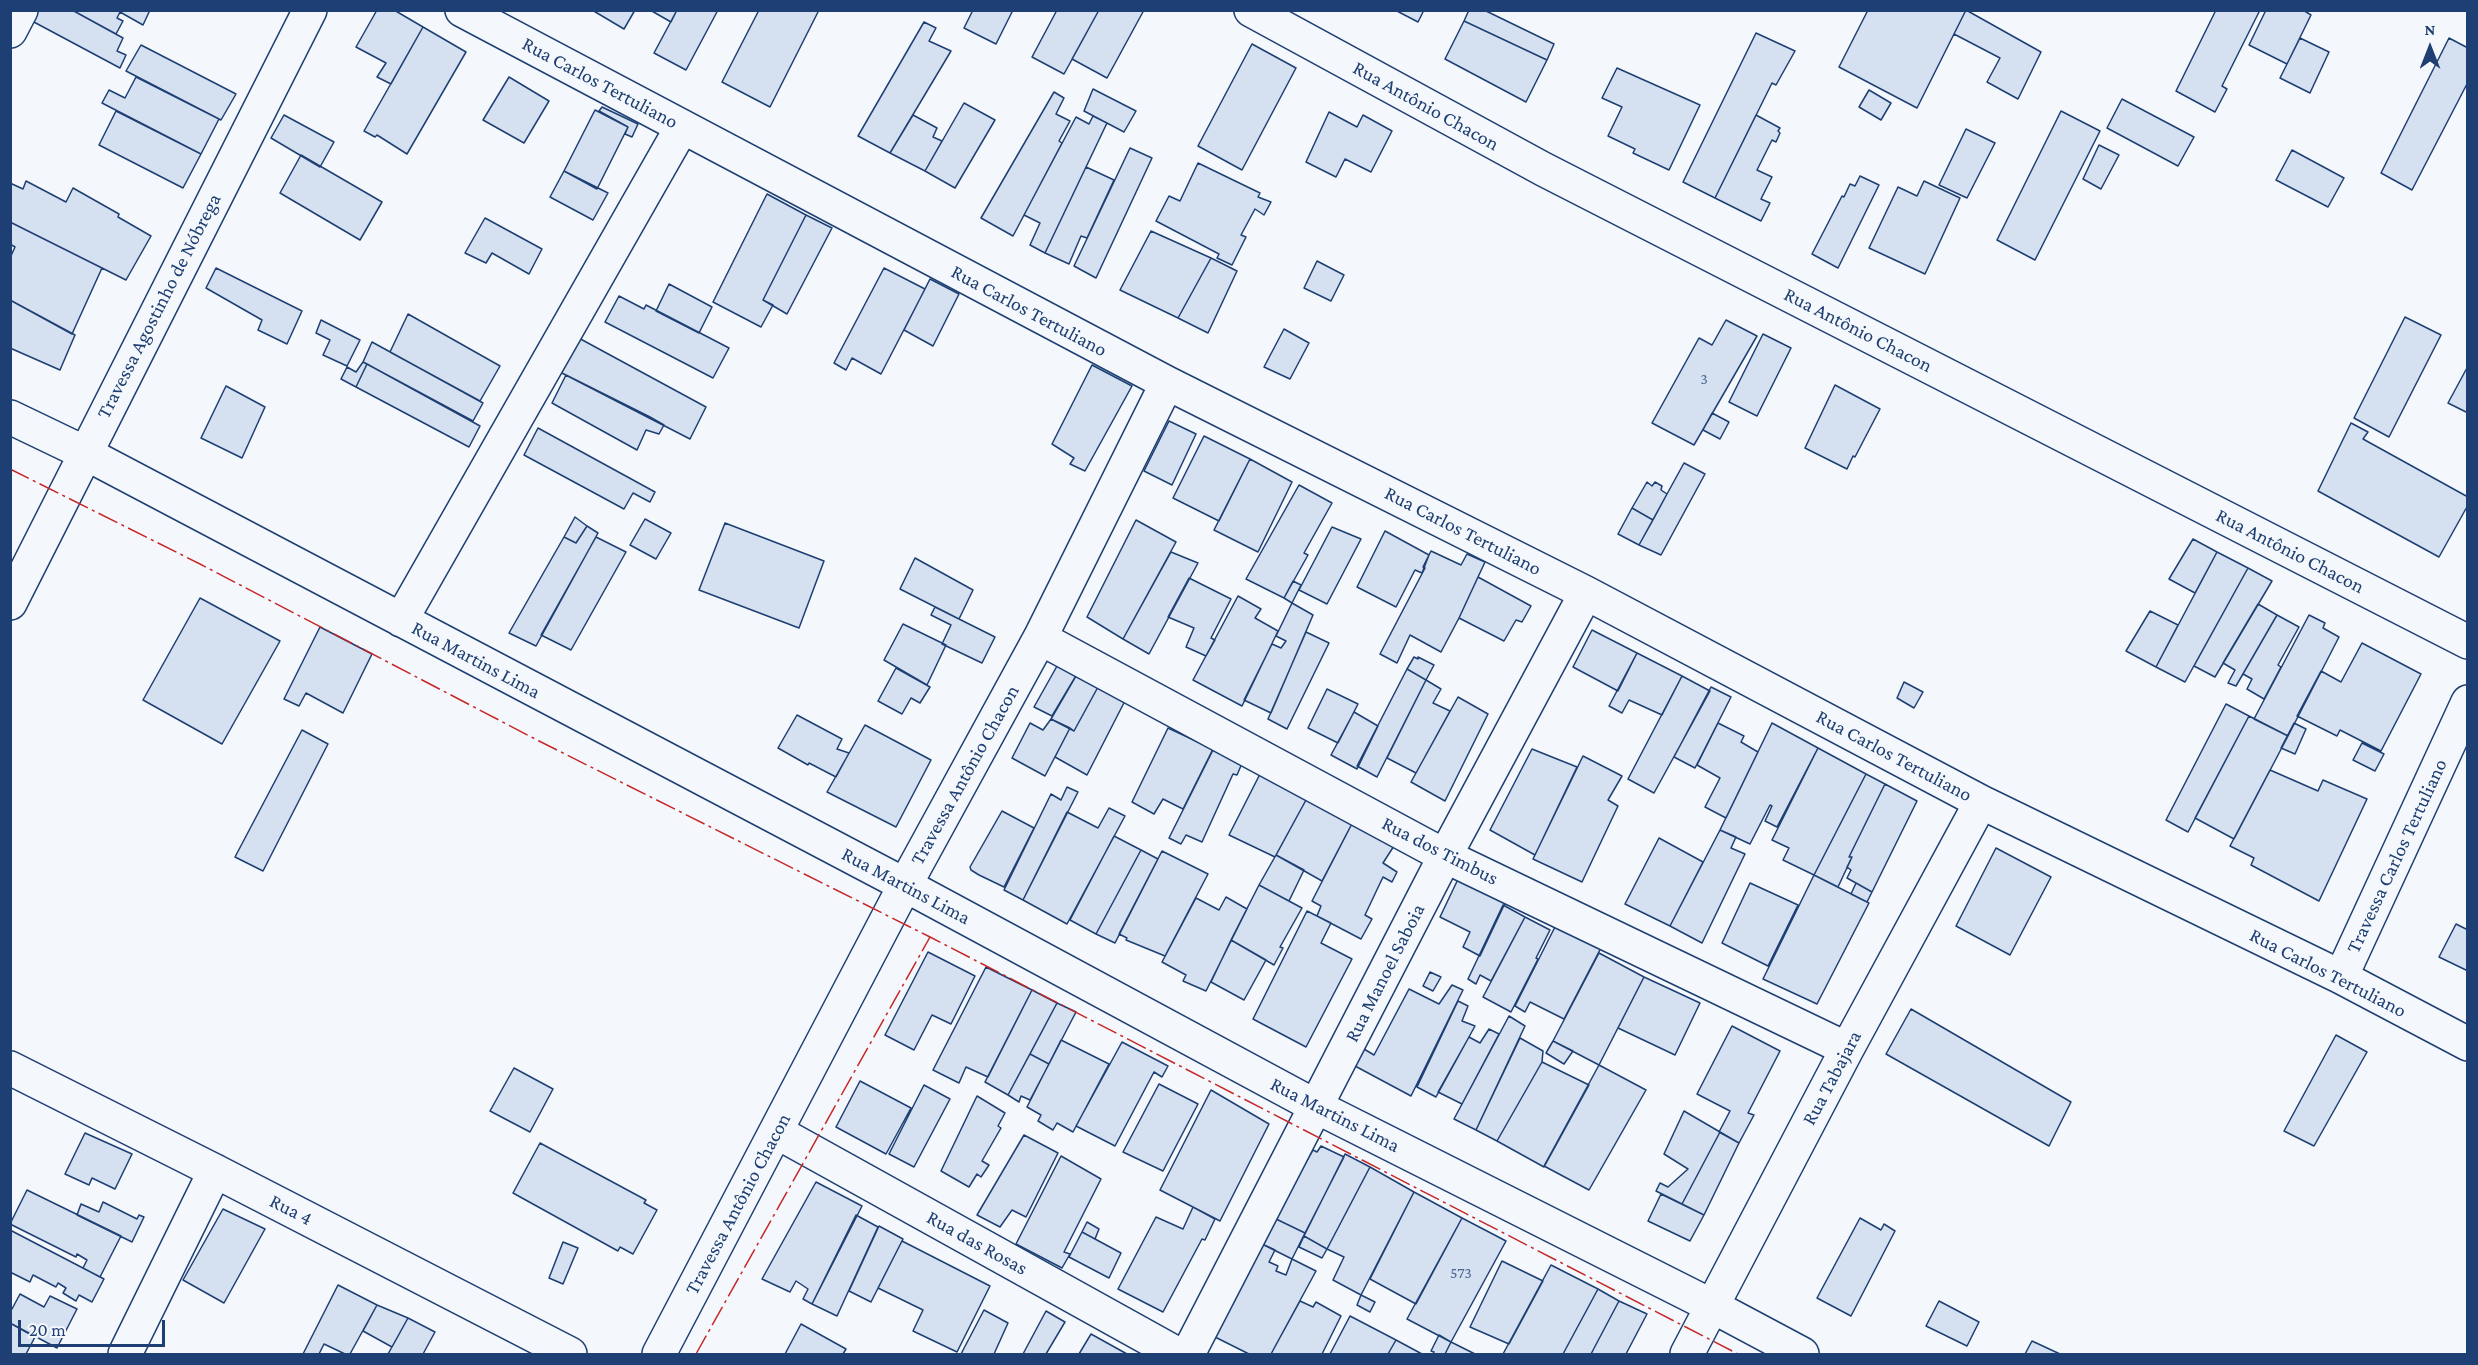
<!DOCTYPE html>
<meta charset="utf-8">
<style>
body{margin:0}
#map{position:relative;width:2478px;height:1365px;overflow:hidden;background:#f4f7fb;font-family:"Crimson Pro",serif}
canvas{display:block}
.frame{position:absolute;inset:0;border:12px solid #1d3f73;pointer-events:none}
.north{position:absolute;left:2400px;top:18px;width:60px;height:60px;-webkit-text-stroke:4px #f4f7fb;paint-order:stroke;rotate:0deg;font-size:16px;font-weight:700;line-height:24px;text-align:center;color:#1d3f73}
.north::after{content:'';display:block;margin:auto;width:21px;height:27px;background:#1d3f73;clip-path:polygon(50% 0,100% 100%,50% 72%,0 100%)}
.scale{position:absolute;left:18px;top:1320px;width:147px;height:27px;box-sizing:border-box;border:3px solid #1d3f73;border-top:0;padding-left:8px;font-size:18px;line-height:21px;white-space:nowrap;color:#1d3f73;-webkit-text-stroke:4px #f4f7fb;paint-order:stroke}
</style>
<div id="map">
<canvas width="2478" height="1365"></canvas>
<div class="frame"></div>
<div class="north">N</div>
<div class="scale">20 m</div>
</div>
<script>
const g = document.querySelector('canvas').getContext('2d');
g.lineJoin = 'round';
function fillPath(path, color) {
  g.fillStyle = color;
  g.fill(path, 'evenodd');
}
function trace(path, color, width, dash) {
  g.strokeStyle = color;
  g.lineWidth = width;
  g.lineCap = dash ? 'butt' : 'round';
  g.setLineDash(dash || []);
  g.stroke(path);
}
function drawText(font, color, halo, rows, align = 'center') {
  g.font = font + ' "Crimson Pro",serif';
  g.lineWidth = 4.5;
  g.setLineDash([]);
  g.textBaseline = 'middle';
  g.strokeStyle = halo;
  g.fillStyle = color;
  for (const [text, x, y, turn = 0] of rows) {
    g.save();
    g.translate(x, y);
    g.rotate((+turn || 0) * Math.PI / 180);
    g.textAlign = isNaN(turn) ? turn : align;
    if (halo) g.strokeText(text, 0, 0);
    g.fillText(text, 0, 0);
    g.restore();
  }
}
const building = new Path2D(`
 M38,10h34l51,28 -6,13 9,4 -6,13 -88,-47z
 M72,10h78l-7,15 -23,-13 -3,6 6,3 -7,13z
 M377,10h17l29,17 -32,57 -14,-7 9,-14 -30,-16z
 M592,10h43l-11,19z
 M650,10h27l-6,12z
 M677,10h41l-32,60 -32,-17z
 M759,10h60l-49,97 -48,-25z
 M973,10h40l-17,34 -32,-16z
 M1057,10h42l-35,64 -32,-17z
 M1099,10h45l-37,68 -35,-19z
 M1395,10h29l-6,12z
 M1469,10h15l70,34 -7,16 -83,-39z
 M1868,10h98l-49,98 -78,-41z
 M1966,10l75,42 -23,47 -31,-17 13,-24 -46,-24z
 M2216,10h44l-38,76 5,3 -12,23 -39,-21z
 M2266,10h37l8,5 -24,49 -38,-19z
 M1464,21l83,39 -21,42 -81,-43z
 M924,22l12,6 -7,13 22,10 -61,102 -32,-17z
 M423,27l43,25 -59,102 -30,-19 -2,2 -11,-6z
 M1756,33l39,18 -19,34 -4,-2 -57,115 -32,-16z
 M2300,38l29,14 -19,41 -30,-15z
 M2449,38l19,10v34l-56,108 -31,-17z
 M1252,44l44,24 -54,102 -44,-24z
 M141,45l95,49 -15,26 -95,-49z
 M1617,68l83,37 -31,65 -36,-17 2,-4 -27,-13 14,-29 -20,-9z
 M136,77l83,42 -18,35 -99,-51 7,-13 16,8z
 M509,77l40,24 -25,42 -41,-23z
 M1093,89l43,22 -12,21 -40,-21z
 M1869,90l22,13 -10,17 -22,-13z
 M1054,92l10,6 -8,16 14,7 -11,20 3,2 -49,93 -32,-18z
 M2122,99l72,38 -16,29 -71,-38z
 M964,103l31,17 -40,68 -30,-17z
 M602,107l36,17 -6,13 -7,-3 3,-7 -29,-16z
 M595,110l33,17 -31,62 -33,-18z
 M116,111l85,43 -18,34 -84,-43z
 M2061,111l39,20 -65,129 -38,-20z
 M1329,112l28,15 6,-12 29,16 -21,41 -26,-13 -9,18 -30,-15z
 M284,115l50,27 -14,25 -49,-29z
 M913,115l24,13 -4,9 9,4 -17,30 -35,-18z
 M1756,115l24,13 -2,3 2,2 -4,9 -4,-2 -15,30 15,7 -11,22 9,4 -9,18 -46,-23z
 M1093,116l14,7 -62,130 -15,-8 10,-22 -16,-8 52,-98 13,7z
 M1966,129l29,14 -28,55 -28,-13z
 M2099,145l20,10 -18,34 -18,-10z
 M1130,148l22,10 -56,120 -22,-12z
 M2292,150l52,28 -16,29 -52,-27z
 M301,155l81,47 -22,38 -80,-47z
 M1198,163l62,30 -2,4 13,5 -7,13 -9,-6 -14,26 5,2 -14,28 -15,-7 2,-4 -63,-33 13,-25 11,5z
 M1086,167l28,13 -27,58 -6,-2 -12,28 -24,-11z
 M564,171l44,22 -15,27 -43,-23z
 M1860,176l19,9 -41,83 -26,-14 30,-58 2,1 6,-13 5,2z
 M26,181l40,21 7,-14 46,26 -1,3 33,19 -25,44 -116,-58v-39l13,6z
 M1924,181l36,17 -35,76 -56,-26 29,-61 19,9z
 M767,194l39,21 -43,85 10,5 -12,22 -48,-25z
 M806,215l26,13 -45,86 -24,-14z
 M485,218l57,31 -13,25 -37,-21 -6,10 -21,-10z
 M10,222l92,46 -30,66 -62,-34v-42l5,-11 -5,-3z
 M1151,231l60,27 -33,60 -58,-28z
 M1211,258l26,13 -29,62 -30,-15z
 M1317,261l27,14 -13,26 -27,-13z
 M216,268l86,43 -15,33 -29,-14 4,-10 -56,-32z
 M884,268l41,21 -44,85 -29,-16 -6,12 -12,-7z
 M930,279l29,15 -26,52 -29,-16z
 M669,284l43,23 -13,26 -43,-22z
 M619,296l25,13 2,-4 83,43 -16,30 -108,-56z
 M10,300l65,35 -15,35 -50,-22z
 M408,314l92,52 -20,35 -90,-49z
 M2405,317l36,18 -52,102 -35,-19z
 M321,320l39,20 -13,26 -24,-11 7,-15 -14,-7z
 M1726,320l31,16 -63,109 -42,-22 47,-85 13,7z
 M1284,329l25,14 -19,36 -26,-12z
 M1763,334l28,14 -34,68 -28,-14z
 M575,336l131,71 -16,32 -132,-68z
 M372,342l111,61 -10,18 -110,-59z
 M363,362l4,2 -11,23 -15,-8 6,-12 9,5z
 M367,364l113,62 -11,21 -113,-60z
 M1092,365l40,21 -47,85 -15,-7 4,-6 -22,-14z
 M2468,366v47l-20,-10z
 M566,375l84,42 14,8 -5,9 -13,-4 -9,20 -85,-47z
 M1835,385l45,24 -25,48 -2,-1 -6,13 -42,-21z
 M226,386l39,21 -23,51 -41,-20z
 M1712,413l17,9 -9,17 -17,-9z
 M1169,421l27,13 -24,51 -28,-14z
 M2351,423l17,9 -5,7 105,58v8l-29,52 -121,-66z
 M538,428l117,64 -5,10 -17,-9 -9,16 -100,-54z
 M1204,436l46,23 -31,62 -46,-23z
 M1250,459l42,23 -34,70 -44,-22z
 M1684,463l21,11 -44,81 -22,-10z
 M1647,482l5,4 3,-4 7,4 -1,4 6,4 -14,26 -21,-12z
 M1299,485l33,18 -28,50 4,2 -24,43 -38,-19z
 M1632,508l21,12 -14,25 -21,-11z
 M575,517l12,9 -11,17 -12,-6z
 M645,519l26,14 -15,26 -26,-14z
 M1136,520l40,22 -53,97 -36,-22z
 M725,523l99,38 -25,67 -100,-38z
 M587,526l11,7 -62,113 -27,-13 55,-96 12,6z
 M1332,527l29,12 -34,65 -28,-14z
 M1385,531l44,24 -7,18 -7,-3 -19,37 -39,-20z
 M596,537l30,15 -55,98 -30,-15z
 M2193,539l24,13 -22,41 -26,-14z
 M1431,551l30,14 6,-11 18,8 -26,56 -18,34 -31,-17 -13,28 -17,-9 45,-86 -2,-1z
 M1171,552l27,11 -49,91 -26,-15z
 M2217,552l31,16 -63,114 -29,-15z
 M915,558l58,32 -14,29 -59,-30z
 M2248,568l24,13 -57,96 -21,-11z
 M1478,577l53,29 -9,16 -6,-2 -12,21 -45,-23z
 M1189,578l42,21 -20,39 4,2 -9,16 -20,-9 8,-19 -26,-11z
 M1293,581l8,4 -9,18 -8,-5z
 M1238,596l23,13 -6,9 23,13 -36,75 -49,-26z
 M200,598l80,43 -58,103 -79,-44z
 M1292,603l21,12 -42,98 -27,-13 28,-56 9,4 5,-7 -10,-5z
 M2258,604l19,11 -41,71 -8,-3 7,-13 -12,-7z
 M935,607l60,30 -13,26 -40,-19 9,-19 -20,-10z
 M2150,611l28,14 -22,42 -30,-16z
 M2277,615l22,12 -21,38 3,2 -17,32 -17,-10 5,-10 -9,-5z
 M2309,615l16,8 -2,5 16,9 -51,99 -34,-17z
 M903,624l43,21 -19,40 -43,-25z
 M320,627l52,27 -29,59 -37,-20 -7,13 -15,-7z
 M1592,630l45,23 -19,38 -45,-24z
 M1306,632l23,11 -42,86 -19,-10z
 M2362,643l59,31 -40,77 -41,-21 -3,6 -40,-20 24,-45 20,11z
 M1637,653l45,23 -20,39 -33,-15 -7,13 -13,-7z
 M1414,657l4,2v-2l16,8 -8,15 -19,-11z
 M1061,659l19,10 -28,47 -18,-9z
 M896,668l34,19 -10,16 -9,-5 -9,16 -24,-13z
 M1080,669l18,18 -24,44 -23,-12z
 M1407,669l19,11 -49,97 -20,-11z
 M1682,676l28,15 -56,102 -26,-14z
 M1426,680l15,9 -8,14 17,8 -34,62 -29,-15z
 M1904,682l19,10 -9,16 -17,-10z
 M1098,687l31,6 -42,82 -32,-18 15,-29 4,3z
 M1711,687l20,10 -36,71 -21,-11z
 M1327,689l31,15 -20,39 -30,-15z
 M1458,697l30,17 -43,87 -34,-19z
 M2226,704l23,12 -61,116 -22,-12z
 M1354,712l24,14 -21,43 -26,-14z
 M797,715l45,24 -5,10 12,4 -13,24 -27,-14 -1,2 -30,-17z
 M2249,716l39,20 -54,103 -39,-21z
 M1051,719l19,9 -25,48 -33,-18 18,-35 13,7z
 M1718,723l26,13 -3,6 17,10 -32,66 -21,-11 15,-29 -23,-13z
 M1772,723l46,25 -41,79 -12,-6 7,-15 -2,-1 -20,39 -30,-14z
 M2294,723l12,6 -11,25 -14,-6z
 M865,725l66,35 -35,67 -69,-35z
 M1168,728l45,21 -30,60 -20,-10 -9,15 -22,-12z
 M302,730l26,14 -65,127 -28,-14z
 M1218,740l28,14 -9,21 -4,-1 -31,68 -16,-7 -5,9 -12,-6z
 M2362,743l22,11 -9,17 -22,-11z
 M1818,748l48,26 -52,101 -31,-15 6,-12 -17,-8z
 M1532,749l45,18 -42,88 -45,-25z
 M1583,756l39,20 -14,24 10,6 -36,76 -49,-23z
 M2270,770l48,21 5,-11 44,19 -48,102 -68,-36 3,-7 -24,-12z
 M1260,774l52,15 -37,68 -46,-22z
 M1866,774l19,10 -36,73h3l-14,30 -24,-12z
 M1885,784l32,17 -45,91 -25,-14 4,-8 -4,-3 5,-10h-3z
 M1067,787l11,5 -55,108 -19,-10 47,-96 10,6z
 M1312,789l45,25 -35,67 -46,-26z
 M1109,808l16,8 -58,108 -44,-24 44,-88 31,16z
 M1002,811l32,17 -30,59 -25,-12 -8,-5 -1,-3z
 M1357,814l44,21 -18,28 14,9 -5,10 -9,-5 -18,38 7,4 -11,20 -44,-23 4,-10 -9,-5z
 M1720,830l16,7 -5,11 14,6 -43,89 -32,-17z
 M1114,836l27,14 -45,84 -26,-14z
 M1659,838l44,24 -33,64 -45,-22z
 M1996,848l55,29 -41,78 -54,-29z
 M1141,850l17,9 -43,84 -19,-9z
 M1162,851l46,23 -43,82 -39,-16 1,-2 -8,-4z
 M1276,855l28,15 -15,31 -30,-16z
 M1460,875l47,24 -27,57 -17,-9 7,-15 -30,-15z
 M1814,875l55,28 -52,101 -54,-25z
 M1750,883l48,22 -30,61 -46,-23z
 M1856,883l16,9 -5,10 -16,-8z
 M1259,885l43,23 -22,39 3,1 -9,17 -43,-25z
 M1226,897l21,12 -41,82 -23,-10 3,-6 -24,-13 34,-64 23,12z
 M1503,905l22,12 -34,64 -11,-6 -4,9 -8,-5z
 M1307,911l24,12 -10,20 31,16 -46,88 -53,-28z
 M1525,917l25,13 -14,28 2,1 -27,53 -28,-15z
 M1558,921l45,23 -39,75 -34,-17 -5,10 -10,-6z
 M2456,924l12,6v41l-29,-14z
 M1231,940l35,20 -22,40 -33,-18z
 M928,952l47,24 -24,48 -19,-9 -18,35 -29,-15z
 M1599,953l45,24 -45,88 -46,-24z
 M986,967l46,23 -44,87 -22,-10 -7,16 -26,-13z
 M1430,972l11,5 -8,14 -10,-5z
 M1644,977l56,26 -25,52 -57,-27z
 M1452,985l11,5 -52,106 -56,-30 9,-17 10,6 35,-66 30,15z
 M1032,990l25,13 -49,92 -23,-13z
 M1458,1001l10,5 -6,15 13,5 -39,71 -19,-10z
 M1057,1003l19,9 -27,52 -19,-10z
 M1911,1009l160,93 -22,44 -163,-92z
 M1509,1016l16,10 -49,104 -22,-11z
 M1732,1026l48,25 -32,62 6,2 -15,28 -20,-11 11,-21 -33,-17z
 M1489,1029l10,5 -37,70 -24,-12 31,-55 11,6z
 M2336,1035l31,17 -53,94 -30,-15z
 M1520,1038l23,13 -1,11 -45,79 -21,-11z
 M1061,1040l48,24 -36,68 -16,-9 -4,7 -15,-9 3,-6 -14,-8z
 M1553,1041l20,10 -9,13 -18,-11z
 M1122,1042l46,24 -6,11 -8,-5 -39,74 -39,-20z
 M1030,1054l19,10 -19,36 -9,-4 -2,6 -11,-7z
 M1542,1062l47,23 -45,82 -47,-26z
 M1599,1065l47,25 -57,100 -45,-24z
 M514,1068l39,21 -23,43 -40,-21z
 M860,1081l51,27 -25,46 -50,-27z
 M1159,1084l39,20 -35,67 -40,-19z
 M924,1085l26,14 -36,68 -25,-13z
 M1211,1090l58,34 -49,97 -60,-31z
 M977,1096l28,17 -7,13 3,2 -19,33 7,4 -8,12 -4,-3 -8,13 -28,-16z
 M1684,1111l36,21 -38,72 -26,-13 4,-8 8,4 20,-18 -24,-15z
 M1720,1132l19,11 -35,72 -22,-11z
 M85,1133l47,21 -17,35 -23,-11 -3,7 -24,-11z
 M1024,1135l34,18 -32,64 -14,-7 -12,17 -23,-12z
 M540,1143l106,57 -2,3 13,7 -24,44 -13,-7 -2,4 -105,-58z
 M1321,1146l23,11 -39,76 -31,-15 39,-68 4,2z
 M1345,1154l25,13 -43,82 -23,-13z
 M1061,1156l40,23 -37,73 6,2 -8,14 -46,-24z
 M1370,1167l44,25 -53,103 -28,-15 11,-23 -17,-8z
 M816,1182l46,24 -50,98 -9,-5 5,-10 -12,-8 -6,11 -28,-13z
 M27,1190l94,46 -21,41 -17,-9 4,-8 -10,-6 -1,3 -66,-33z
 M1414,1192l48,26 -46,86 -46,-25z
 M1661,1194l43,21 -14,26 -42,-20z
 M103,1202l34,17 2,-4 5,2 -12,25 -55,-27 4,-11 18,8z
 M1193,1207l22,12 -10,21 -3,-1 -39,73 -45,-23 38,-72 27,12z
 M223,1209l42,20 -41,74 -41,-23z
 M856,1215l22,12 -41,89 -25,-12z
 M1274,1218l31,15 -13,26 -32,-16z
 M1462,1218l44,23 -55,101 -44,-23z
 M1860,1218l21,12 3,-6 11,7 -44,85 -34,-18z
 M1087,1222l12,7 -4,10 -13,-7z
 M879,1226l24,13 -32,63 -22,-11z
 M10,1230l94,49 -12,23 -13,-7 -3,6 -13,-8 3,-5 -8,-5 -2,4 -23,-12 -3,7 -20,-10z
 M1082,1232l39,21 -12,25 -40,-21z
 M1304,1236l23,13 -5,9 -23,-11z
 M902,1241l88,45 -33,66 -44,-21 10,-21 -45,-22z
 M563,1242l15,6 -15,36 -14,-6z
 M1260,1243l15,7 -6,12 9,4 -2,5 10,4 6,-16 24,12 -45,83h-22l-38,-19z
 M1502,1261l41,20 -34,63 -39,-17z
 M1551,1265l47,24 -35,65h-60z
 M338,1285l39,20 -27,49h-5l-21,-10 -5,10h-16z
 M1598,1289l21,12 -28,53h-28z
 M20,1294l24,13 6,-11 27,13 -20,39 -47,-25v-14h2z
 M1361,1295l14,7 -5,10 -13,-7z
 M1300,1301l13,6 3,-5 25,14 -19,38h-51z
 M1619,1301l28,13 -21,40h-35z
 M1939,1301l40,21 -12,24 -41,-20z
 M377,1305l31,13 -16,29 -29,-16z
 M984,1310l24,13 -14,31h-33z
 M1046,1311l19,11 -19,32h-23z
 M1350,1316l46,24 -8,14h-58z
 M408,1318l27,14 -12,22h-35z
 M10,1323l25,14 -9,17h-16z
 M801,1324l45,25 -3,5h-58z
 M1091,1334l36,20h-48z
 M1439,1335l12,7 -6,12h-12l1,-2 -3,-1z
 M1396,1340l26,14h-34z
 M2032,1341l28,13h-35z
 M1451,1342l24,12h-30z`);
const minor = new Path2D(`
 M462,10l705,373 419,210 395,209 360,175 127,67
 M1251,10l292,159 925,473
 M10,31l11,-21
 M10,417l75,36 820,432 412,222 395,199 90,48
 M10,603l300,-593
 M401,620l281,-493
 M1040,638l405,218 402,193
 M2341,977l127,-275
 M10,1068l205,103 355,183
 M777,1132l400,222
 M125,1354l90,-183
 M659,1354l246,-469 135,-247 127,-255
 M1188,1354l257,-498 141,-263
 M1687,1354l160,-305 134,-247`);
const power = new Path2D(`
 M10,469l190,95 339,177 391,196 808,417
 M696,1354l234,-417`);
const numberNames = [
 ["3",1704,379],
 ["573",1461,1273]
];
const streetNames = [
 ["Rua Carlos Tertuliano",600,83,28],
 ["Rua Antônio Chacon",1426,106,29],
 ["Travessa Agostinho de Nóbrega",159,306,-63],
 ["Rua Carlos Tertuliano",1029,311,28],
 ["Rua Antônio Chacon",1858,330,27],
 ["Rua Carlos Tertuliano",1463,531,27],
 ["Rua Antônio Chacon",2290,551,27],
 ["Rua Martins Lima",476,660,28],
 ["Rua Carlos Tertuliano",1894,756,28],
 ["Travessa Antônio Chacon",965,775,-61],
 ["Rua dos Timbus",1440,851,27],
 ["Travessa Carlos Tertuliano",2397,856,-65],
 ["Rua Martins Lima",906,886,28],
 ["Rua Manoel Saboia",1385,973,-63],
 ["Rua Carlos Tertuliano",2328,973,27],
 ["Rua Tabajara",1832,1078,-62],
 ["Rua Martins Lima",1335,1115,27],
 ["Travessa Antônio Chacon",738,1204,-62],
 ["Rua 4",291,1210,27],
 ["Rua das Rosas",977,1243,29]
];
fillPath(building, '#d5e0f0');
trace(building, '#1d3f73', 1.5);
trace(minor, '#1d3f73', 36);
trace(minor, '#f4f7fb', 33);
trace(power, '#c62828', 1.5, [21, 4.5, 3, 4.5]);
drawText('16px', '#4b6792', null, numberNames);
drawText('20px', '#1d3f73', '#f4f7fb', streetNames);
</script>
